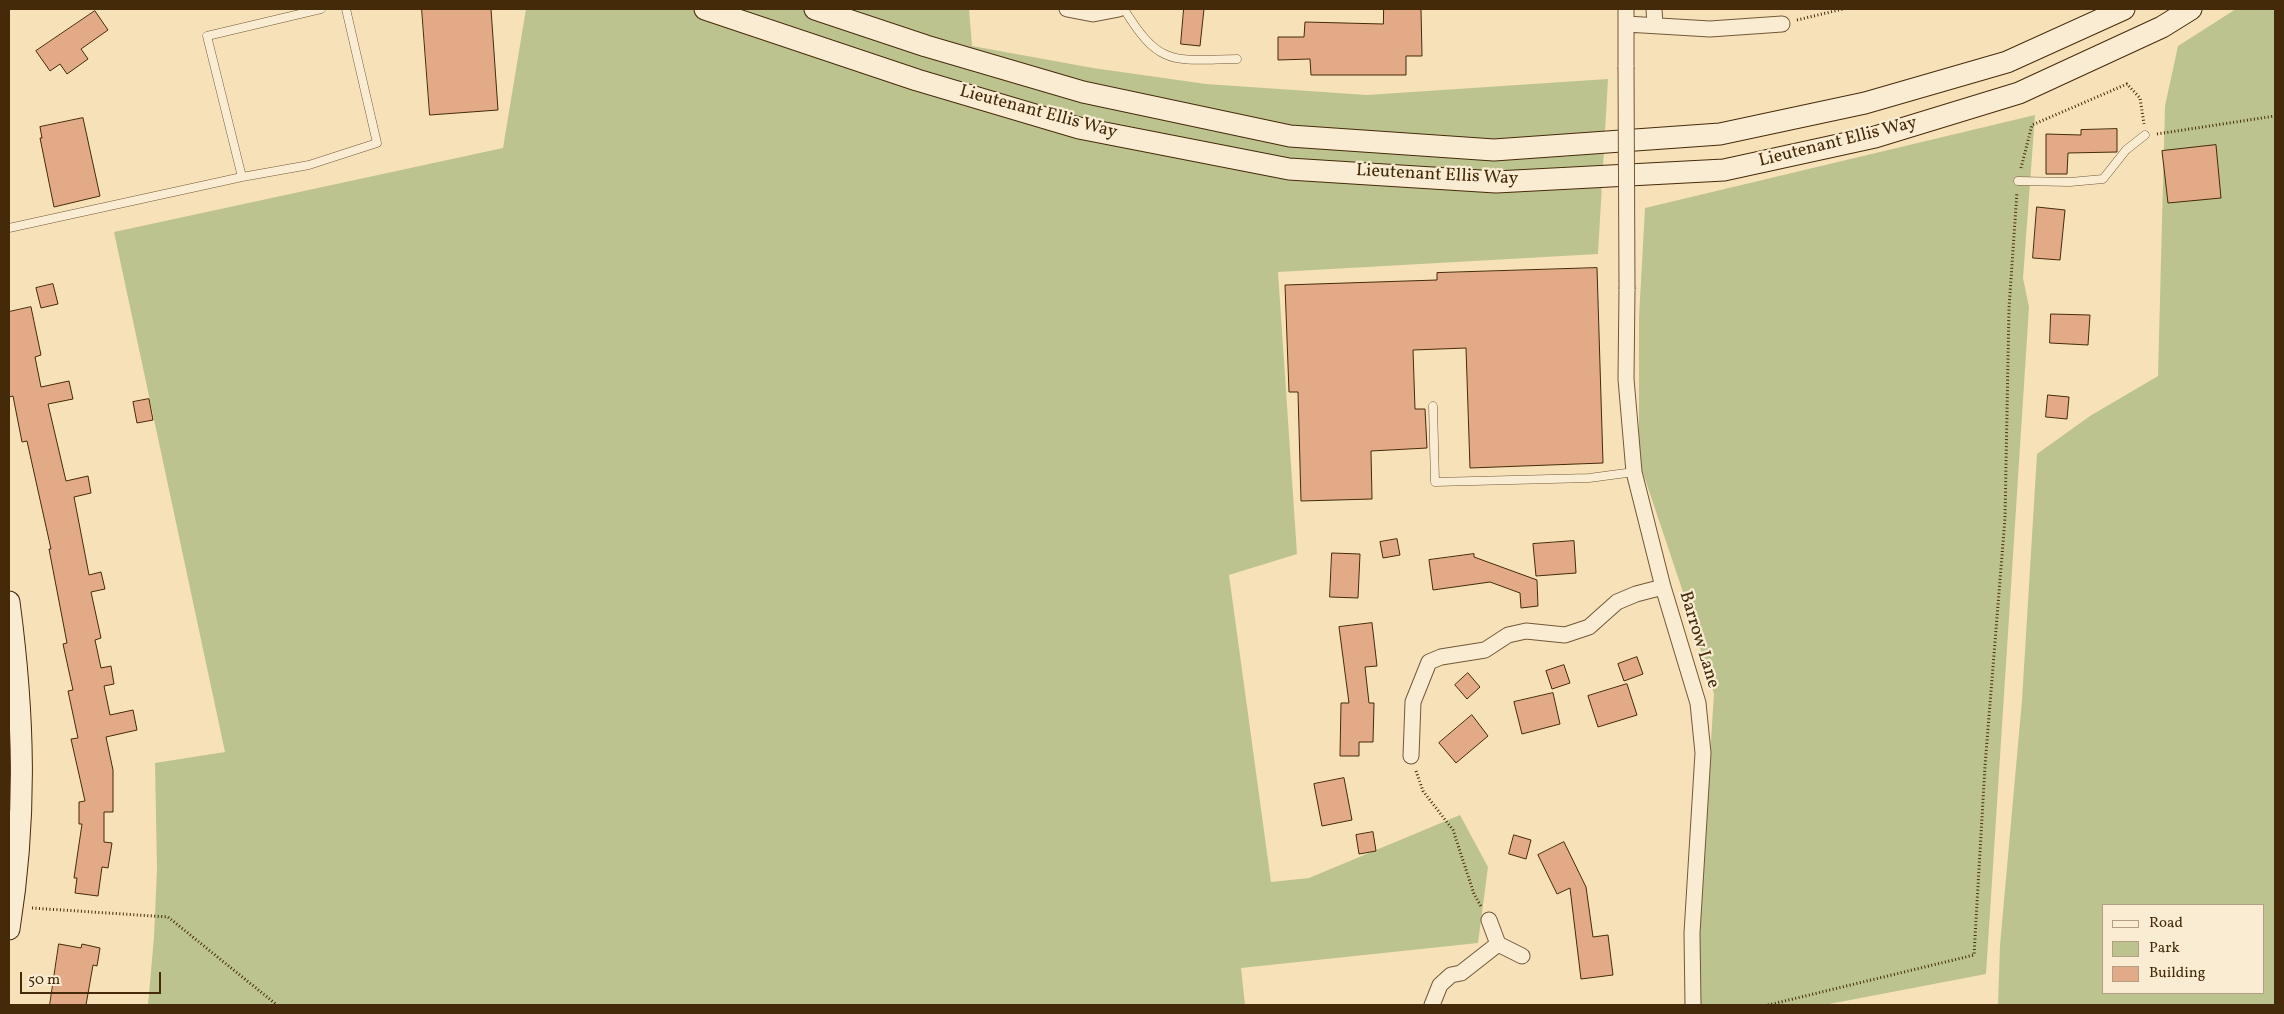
<!DOCTYPE html>
<style>
body{margin:0}
#map{position:relative;width:2284px;height:1014px;overflow:hidden;background:#f7e1b9;font-family:Vollkorn,serif}
canvas{display:block}
.frame{position:absolute;inset:0;border:10px solid #452a0a;pointer-events:none}
.legend{position:absolute;left:2102px;top:904px;width:162px;height:90px;box-sizing:border-box;background:#faecd2;border:1px solid #b29e82;margin:0;padding:6px 9px;list-style:none;font-size:15px;color:#452a0a}
.legend li{display:flex;align-items:center;gap:10px;height:25px}
.legend b{width:25px;border:1px solid #b29e82}
.scale{position:absolute;left:20px;top:972px;width:141px;height:22px;box-sizing:border-box;border:2px solid #452a0a;border-top:0;padding-left:6px;font-size:15px;line-height:18px;white-space:nowrap;color:#452a0a;-webkit-text-stroke:4px #faecd2;paint-order:stroke}
</style>
<div id="map">
<canvas width="2284" height="1014"></canvas>
<div class="frame"></div>
<ul class="legend">
<li><b style="height:6px;background:#faecd2"></b>Road</li>
<li><b style="height:14px;background:#bdc38f"></b>Park</li>
<li><b style="height:14px;background:#e2aa87"></b>Building</li>
</ul>
<div class="scale">50 m</div>
</div>
<script>
const g = document.querySelector('canvas').getContext('2d');
g.lineJoin = 'round';
function fillPath(path, color) {
  g.fillStyle = color;
  g.fill(path, 'evenodd');
}
function trace(path, color, width, dash) {
  g.strokeStyle = color;
  g.lineWidth = width;
  g.lineCap = dash ? 'butt' : 'round';
  g.setLineDash(dash || []);
  g.stroke(path);
}
function drawText(font, color, halo, rows, align = 'center') {
  g.font = font + ' Vollkorn,serif';
  g.lineWidth = 4.5;
  g.setLineDash([]);
  g.textBaseline = 'middle';
  g.strokeStyle = halo;
  g.fillStyle = color;
  for (const [text, x, y, turn = 0] of rows) {
    g.save();
    g.translate(x, y);
    g.rotate((+turn || 0) * Math.PI / 180);
    g.textAlign = isNaN(turn) ? turn : align;
    if (halo) g.strokeText(text, 0, 0);
    g.fillText(text, 0, 0);
    g.restore();
  }
}
const green = new Path2D(`
 M526,9h443l3,37 121,22 113,16 161,11 241,-16 -10,175 -320,18 19,282 -68,21 42,307 38,-4 151,-63 28,52 -10,76 -237,25 4,37h-1097l6,-68 3,-68 -2,-106 70,-11 -111,-520 389,-84z
 M2236,9h39v996h-277l2,-60 22,-245 15,-246 53,-38 68,-40 7,-270 13,-60zM2103,905h160v88h-160z
 M2035,115l-12,163 6,29 -43,667 -162,31h-130l20,-311 -29,-96 -46,-137v-144l6,-109z`);
const building = new Path2D(`
 M422,9h69l7,101 -68,5z
 M1184,9h20l-4,37 -19,-2z
 M1384,9h37l1,47h-16v19h-95l-1,-16 -32,1v-23h26l1,-15 78,2z
 M95,11l13,19 -27,19 7,10 -21,15 -7,-10 -10,7 -14,-20z
 M83,118l17,78 -46,11 -14,-69h2l-2,-11z
 M2117,129v23l-49,1 -1,21h-21v-40l35,1v-5z
 M2216,145l5,53 -53,5 -6,-52z
 M2037,207l28,3 -5,50 -27,-2z
 M1597,268l6,195 -133,5 -4,-120 -53,2 2,59h10l2,39 -56,3 1,48 -71,2 -3,-109h-9l-4,-107 152,-5v-7z
 M53,284l5,20 -17,4 -5,-20z
 M31,307l10,48 -6,2 6,30 28,-6 4,18 -25,5 18,77 22,-5 3,17 -17,4 15,78 12,-3 4,17 -14,3 10,46 -6,2 6,28 10,-2 3,18 -10,2 6,29 23,-5 4,20 -31,7 7,33v42h-9v30l8,1 -4,25 -6,-1 -4,29 -23,-3 2,-15h-3l8,-54h-3v-22l6,-1 -14,-62 7,-1 -10,-47 5,-1 -10,-46 4,-1 -18,-94h2l-24,-108 -5,1 -9,-46 -4,1v-85z
 M2051,314l39,1 -2,30 -38,-2z
 M2048,395l21,2 -2,22 -21,-2z
 M149,399l4,21 -16,3 -4,-21z
 M1397,539l3,16 -17,3 -3,-16z
 M1574,541l2,32 -40,3 -3,-32z
 M1332,553l28,1 -2,44 -28,-1z
 M1474,554v3l63,23 1,26 -17,2 -1,-15 -30,-11 -57,8 -4,-30z
 M1372,623l5,43 -12,1 4,36h5l-1,39h-14v14h-19l1,-53h8l-10,-76z
 M1637,657l6,17 -19,7 -6,-17z
 M1564,665l6,18 -18,6 -6,-18z
 M1468,673l12,14 -13,12 -12,-14z
 M1627,684l10,31 -39,12 -10,-31z
 M1553,693l7,31 -38,10 -8,-32z
 M1472,715l16,21 -32,27 -17,-20z
 M1344,778l8,42 -30,6 -8,-42z
 M1373,832l3,19 -17,3 -3,-19z
 M1514,835l17,5 -5,19 -17,-5z
 M1564,842l22,45 7,50 15,-2 5,40 -32,4 -11,-91 -13,6 -19,-39z
 M59,944l22,4 1,-4 18,4 -3,18 -4,-1 -7,40h-36z`);
const path = new Path2D(`
 M1797,20l46,-11
 M2157,134l118,-18
 M2021,168l11,-43 95,-41 13,14 4,26
 M1416,771l7,20 30,39 21,64 8,14
 M32,908l136,9 109,88
 M1768,1005l206,-50 11,-189 20,-248 4,-210 8,-116`);
const service = new Path2D(`
 M1124,9c36,59 50,51 113,50
 M242,177l-35,-141 114,-27
 M2018,181l52,1 33,-3 23,-29 19,-15
 M9,228l233,-51 67,-12 68,-22 -31,-134
 M1433,406l2,76 154,-4 45,-6`);
const minor = new Path2D(`
 M1067,9l26,5 26,-5
 M1654,9l1,16
 M1626,24l84,5 72,-5
 M1626,67v-58
 M1627,289l-1,90 8,93 29,115 35,116 5,50 -11,180 1,72
 M1411,756l2,-54 16,-40 12,-5 44,-7 23,-15 18,-4 39,4 24,-8 28,-25 19,-8 27,-7
 M1489,920l9,24 24,12
 M1432,1005l8,-20 11,-10 10,-2 37,-29`);
const secondary = new Path2D(`
 M705,9l212,71 162,48 210,41 207,13 228,-12 151,-33 144,-44 143,-66 29,-18
 M815,9l111,37 157,46 207,44 204,14 226,-16 145,-31 142,-41 117,-53
 M9,602c15,112 18,215 0,327`);
const minorBridge = new Path2D(`
 M1626,67l1,222`);
const streetNames = [
 ["Lieutenant Ellis Way",1038,113,15],
 ["Lieutenant Ellis Way",1838,143,-14],
 ["Lieutenant Ellis Way",1437,176,3],
 ["Barrow Lane",1698,640,73]
];
fillPath(green, '#bdc38f');
fillPath(building, '#e2aa87');
trace(building, '#452a0a', 1);
trace(service, '#725836', 9);
trace(minor, '#725836', 17);
trace(secondary, '#452a0a', 23);
trace(path, '#452a0a', 3, [1, 2.5]);
trace(service, '#faecd2', 8);
trace(minor, '#faecd2', 15);
trace(secondary, '#faecd2', 21);
trace(minorBridge, '#725836', 17, []);
trace(minorBridge, '#faecd2', 15);
drawText('18px', '#452a0a', '#faecd2', streetNames);
</script>
